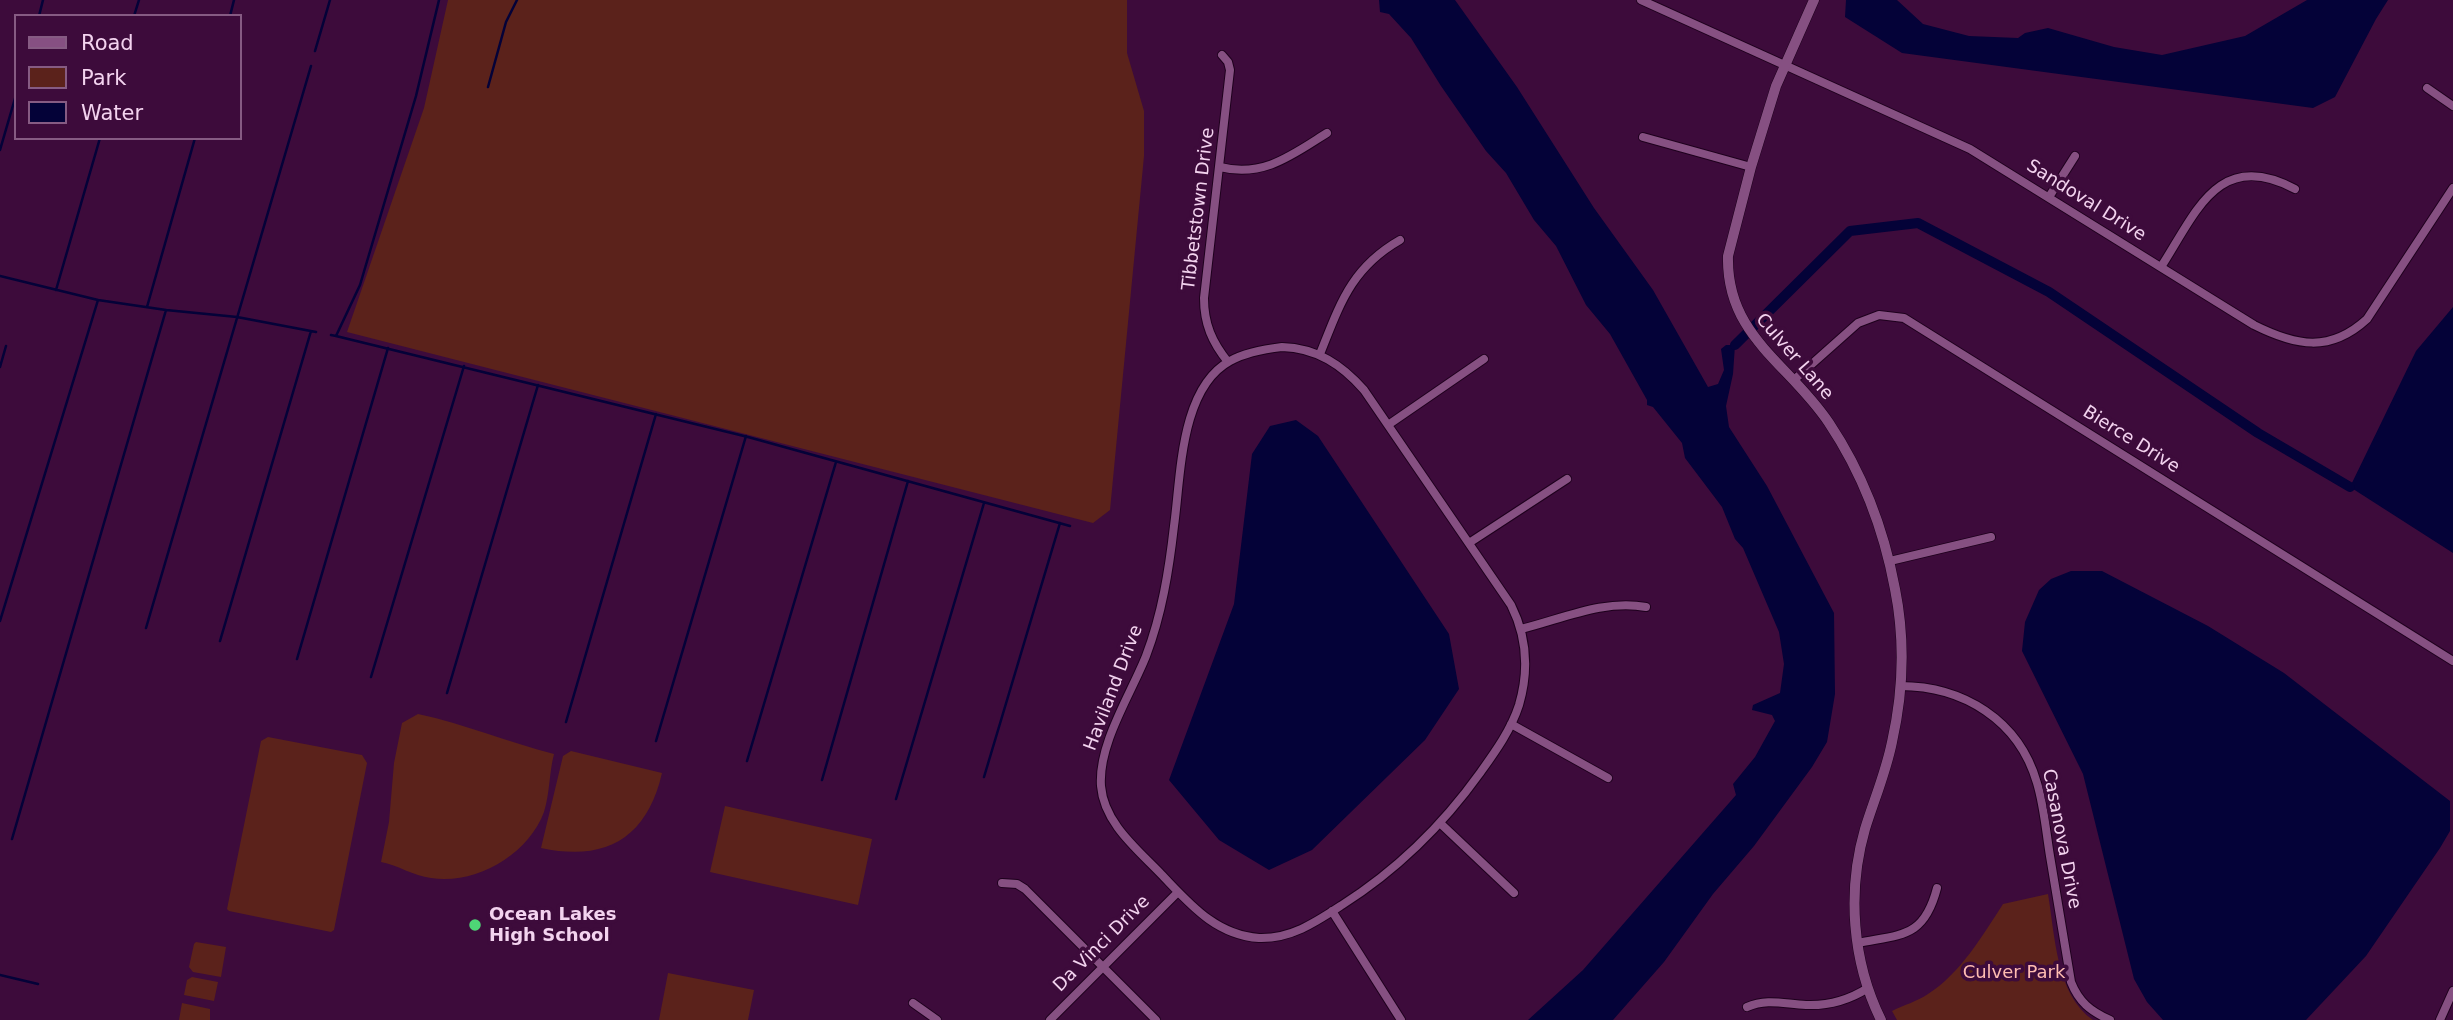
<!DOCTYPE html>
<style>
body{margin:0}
#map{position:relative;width:2453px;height:1020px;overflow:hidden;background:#3d0b3b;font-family:"DejaVu Sans",sans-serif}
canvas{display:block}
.legend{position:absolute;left:14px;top:14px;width:228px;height:126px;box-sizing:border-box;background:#3d0b3b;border:2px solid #865b83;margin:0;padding:9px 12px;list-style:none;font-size:21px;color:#f3d3ef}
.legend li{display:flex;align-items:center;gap:14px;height:35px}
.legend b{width:35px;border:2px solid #865b83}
</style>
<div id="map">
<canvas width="2453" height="1020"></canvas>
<ul class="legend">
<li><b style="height:9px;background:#865082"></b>Road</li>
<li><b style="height:19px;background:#5b221b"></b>Park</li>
<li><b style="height:19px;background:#040238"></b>Water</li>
</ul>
</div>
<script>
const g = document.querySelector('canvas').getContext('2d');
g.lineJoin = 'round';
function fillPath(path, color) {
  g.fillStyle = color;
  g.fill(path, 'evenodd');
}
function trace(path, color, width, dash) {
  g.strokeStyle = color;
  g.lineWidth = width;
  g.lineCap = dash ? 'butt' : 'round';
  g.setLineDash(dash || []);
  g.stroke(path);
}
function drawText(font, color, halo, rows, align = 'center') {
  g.font = font + ' "DejaVu Sans",sans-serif';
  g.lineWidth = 7;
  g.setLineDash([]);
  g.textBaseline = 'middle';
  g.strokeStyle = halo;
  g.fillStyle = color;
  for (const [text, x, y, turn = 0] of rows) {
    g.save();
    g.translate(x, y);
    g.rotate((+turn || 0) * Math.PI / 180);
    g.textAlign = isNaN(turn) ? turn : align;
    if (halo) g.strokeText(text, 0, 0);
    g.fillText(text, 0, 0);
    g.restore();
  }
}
const green = new Path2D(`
 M448,0h679v53l17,58v45l-34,354 -17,13 -746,-191 77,-224z
 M418,714c47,10 89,28 136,40 -5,19 -4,39 -10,58 -16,43 -68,73 -113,66 -18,-2 -33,-13 -50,-16l8,-40 5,-59 8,-40z
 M268,737l94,18 5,8 -33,167 -3,2 -102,-21 -2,-2 34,-168z
 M571,751l91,22c-15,65 -56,89 -121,75l22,-92z
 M725,806l147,33 -14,66 -148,-33z
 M2048,894c7,41 8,101 45,126h-196l-5,-9c12,-6 26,-10 36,-17 32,-20 55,-59 75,-90z
 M196,942l30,5 -5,30 -28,-5 -4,-5 5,-23z
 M668,973l86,17 -6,30h-89z
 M192,977l26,5 -4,19 -30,-6 3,-15z
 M182,1003l28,6v11h-31z`);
const water = new Path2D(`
 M1379,0h76l62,87 77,121 59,82 55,97 10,-3 6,-14 -3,-21 5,-4h9l-2,29 -7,32 3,21 38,59 67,127 1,81 -8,48 -15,25 -58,79 -41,48 -49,68 -51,58h-85l55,-50 153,-175 -3,-11 22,-27 20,-36 -3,-6 -20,-5 1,-5 27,-12 4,-29 -5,-32 -36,-84 -8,-9 -13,-32 -37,-49 -3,-15 -29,-36 -6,-2v-5l-37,-66 -24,-29 -30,-59 -22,-26 -28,-47 -20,-22 -45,-65 -30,-48 -22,-24 -9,-2z
 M1846,0h51l26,24 46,12 49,2 7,-5 23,-5 66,19 48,8 83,-19 62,-36h81l-12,19 -41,78 -22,11 -411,-55 -57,-36z
 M2453,307v246l-103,-66 66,-136z
 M1296,420l22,16 131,198 10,55 -34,51 -113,110 -43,20 -50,-30 -50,-60 65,-176 18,-150 18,-28z
 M2071,571h31l106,55 76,47 166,128v30l-10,17 -74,108 -60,64h-143l-16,-18 -13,-23 -51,-205 -61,-123 3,-29 14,-32 12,-11z`);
const stream = new Path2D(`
 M39,16l4,-16
 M134,16l5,-16
 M230,16l4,-16
 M315,51l15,-51
 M488,87l18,-65 11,-22
 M0,150l16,-55
 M0,276l98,24 68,10 71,7 79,15
 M56,290l44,-152
 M147,307l48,-169
 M331,335l5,1 24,-51 56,-189 23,-96
 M336,336l412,101 322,89
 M0,367l6,-21
 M0,621l98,-321
 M146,628l165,-562
 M220,641l91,-310
 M297,659l91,-311
 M371,677l93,-311
 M447,693l91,-308
 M566,722l90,-308
 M656,741l90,-305
 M747,761l89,-299
 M984,777l76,-254
 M822,780l86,-299
 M896,799l88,-296
 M12,839l154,-529
 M0,975l38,9`);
const canal = new Path2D(`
 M1735,345l115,-114 68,-8 131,69 209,141 92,54`);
const minor = new Path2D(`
 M1641,0l329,149 284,176c42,21 76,28 113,-6l86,-131
 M1222,55l6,7 2,8 -26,228c0,26 8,44 24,64
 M2427,88l26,18
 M1643,137l108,30
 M1220,167c43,11 72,-12 107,-34
 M2049,197l26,-41
 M2161,267c35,-54 57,-119 134,-78
 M1282,347c35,1 60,18 82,43l147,215c16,32 18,66 8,100 -8,25 -24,47 -39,68 -38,53 -83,97 -138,132 -26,17 -51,34 -83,33 -44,-3 -70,-35 -98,-64 -24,-25 -57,-51 -60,-88 -3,-42 30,-92 45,-130 16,-42 23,-86 28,-130 7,-50 6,-138 56,-165 16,-9 35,-12 52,-14z
 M1320,354c20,-50 31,-86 80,-114
 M1795,379l63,-56 21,-8 25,3 549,343
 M1388,425l96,-66
 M1469,543l98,-64
 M1890,561l101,-24
 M1521,629c41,-10 83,-30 125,-22
 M1900,686c63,0 119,34 137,97 7,23 9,49 13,73 7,42 14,84 21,126 8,20 19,29 39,38
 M1511,724l97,54
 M1441,824l73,69
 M1002,883l15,1 8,5 131,131
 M1332,911l69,109
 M1858,943c44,-9 66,-5 79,-55
 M913,1003l24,17
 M1747,1007c20,-9 37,-3 59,-2 23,1 43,-5 62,-17
 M1050,1020l128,-128
 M2440,1020l13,-29`);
const tertiary = new Path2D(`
 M1814,0l-38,86 -25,81 -23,89c-2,80 61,107 101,167 34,51 55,107 66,166 10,50 8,104 -3,153 -6,30 -18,58 -27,87 -18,62 -13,132 16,191`);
const markers = [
 [475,925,7,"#4ed676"]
];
const streetNames = [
 ["Sandoval Drive",2086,201,32],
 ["Tibbetstown Drive",1199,209,-83],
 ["Culver Lane",1794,357,49],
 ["Bierce Drive",2131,440,32],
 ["Haviland Drive",1114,688,-69],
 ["Casanova Drive",2061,839,79],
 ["Da Vinci Drive",1102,944,-45]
];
const poiNames = [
 ["Ocean Lakes",489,915],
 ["High School",489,936]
];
const parkNames = [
 ["Culver Park",2014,973]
];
fillPath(green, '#5b221b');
fillPath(water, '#040238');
trace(stream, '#040238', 2.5);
trace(canal, '#040238', 10);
trace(minor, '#1e001d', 10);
trace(tertiary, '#1e001d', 11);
trace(minor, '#865082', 8);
trace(tertiary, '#865082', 10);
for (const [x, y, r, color] of markers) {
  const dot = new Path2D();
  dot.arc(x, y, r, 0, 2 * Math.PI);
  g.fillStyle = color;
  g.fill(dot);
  trace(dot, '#3d0b3b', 2.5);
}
drawText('18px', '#f3d3ef', '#3d0b3b', streetNames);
drawText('bold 18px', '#f3d3ef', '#3d0b3b', poiNames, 'left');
drawText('18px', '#febcb1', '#3d0b3b', parkNames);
</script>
